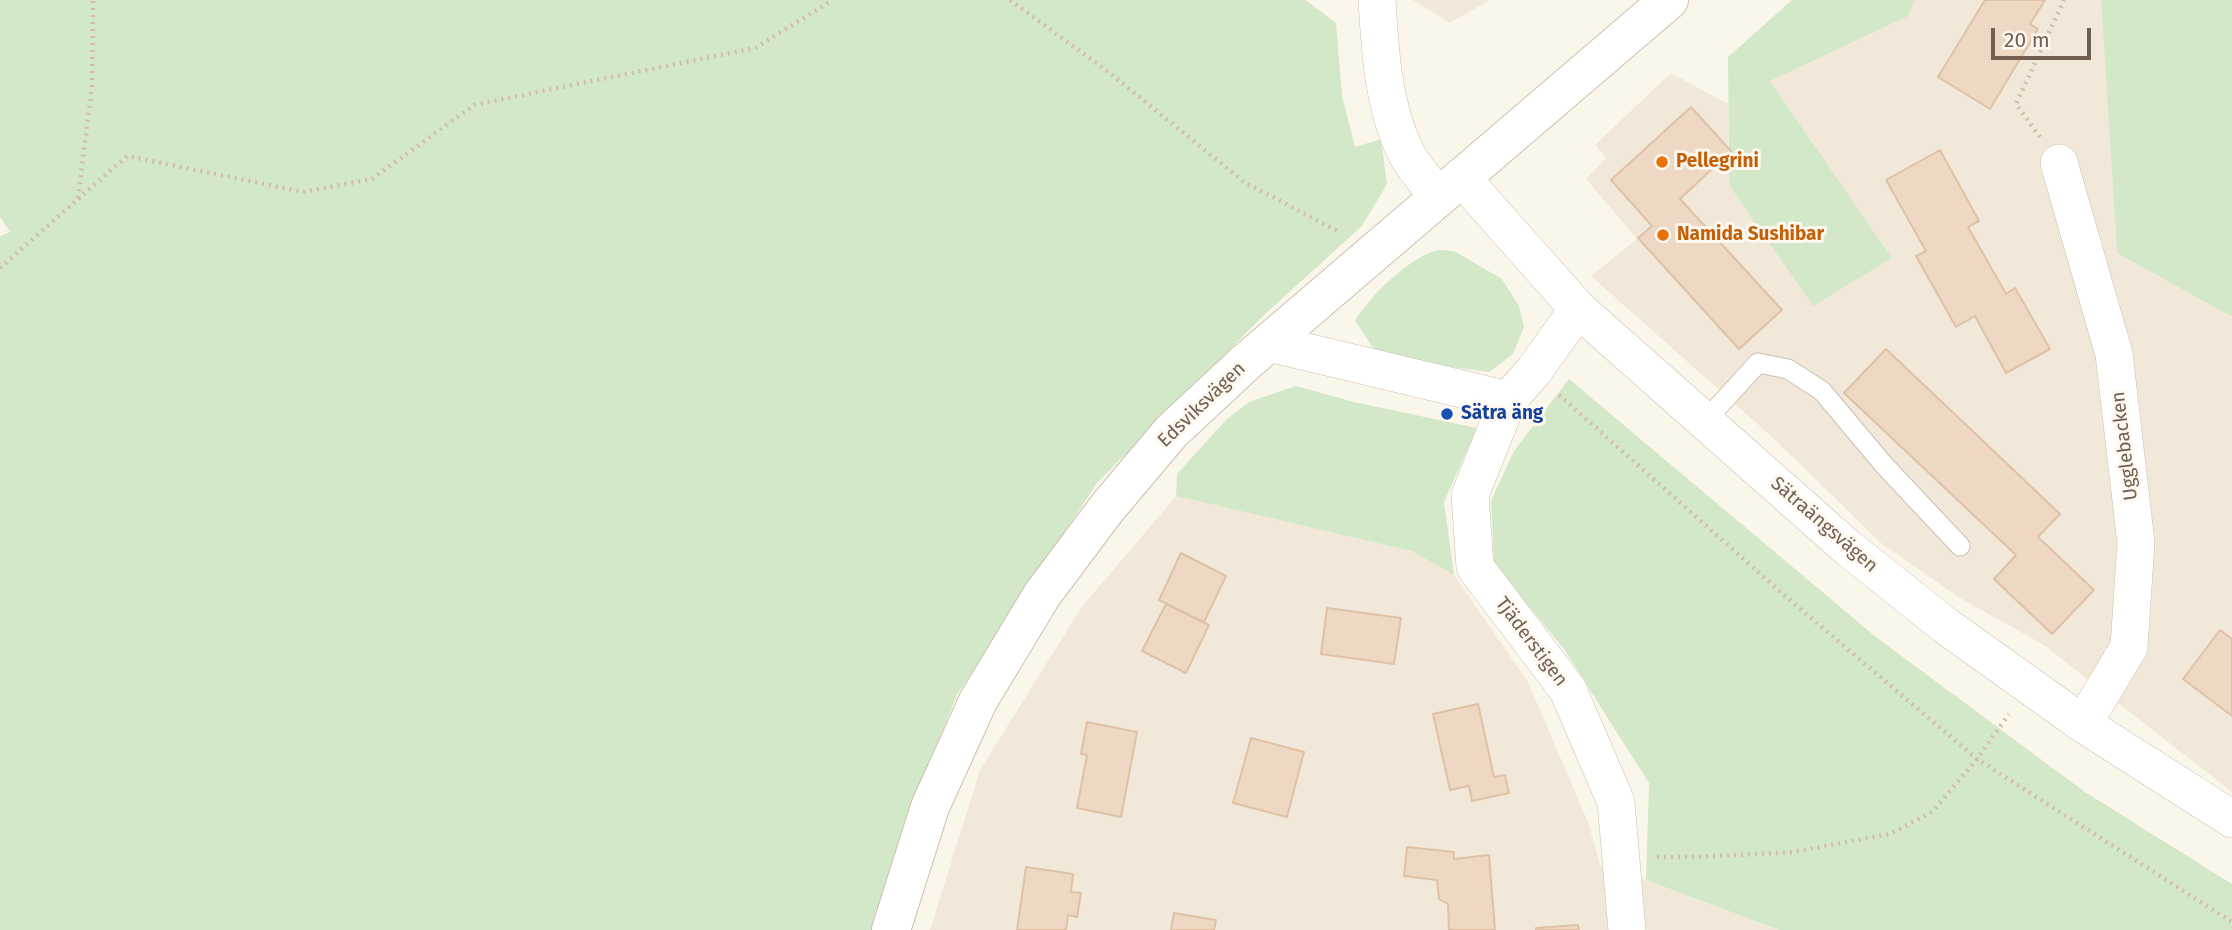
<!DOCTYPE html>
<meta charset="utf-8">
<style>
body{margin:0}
#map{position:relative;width:2232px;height:930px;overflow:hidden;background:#fbf6ea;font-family:"Fira Sans",sans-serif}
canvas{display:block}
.scale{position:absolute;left:1991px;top:28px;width:100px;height:32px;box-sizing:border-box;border:4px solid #735f4f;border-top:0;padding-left:9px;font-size:21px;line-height:24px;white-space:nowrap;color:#735f4f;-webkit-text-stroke:5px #fef9f0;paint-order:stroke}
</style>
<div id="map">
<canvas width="2232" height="930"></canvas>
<div class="scale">20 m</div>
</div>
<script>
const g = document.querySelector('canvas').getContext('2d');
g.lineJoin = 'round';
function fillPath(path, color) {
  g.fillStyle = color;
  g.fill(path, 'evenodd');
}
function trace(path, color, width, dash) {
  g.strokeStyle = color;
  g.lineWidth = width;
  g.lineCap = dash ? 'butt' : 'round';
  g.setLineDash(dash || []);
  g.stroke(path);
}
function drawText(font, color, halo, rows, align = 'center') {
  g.font = font + ' "Fira Sans",sans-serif';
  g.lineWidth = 6;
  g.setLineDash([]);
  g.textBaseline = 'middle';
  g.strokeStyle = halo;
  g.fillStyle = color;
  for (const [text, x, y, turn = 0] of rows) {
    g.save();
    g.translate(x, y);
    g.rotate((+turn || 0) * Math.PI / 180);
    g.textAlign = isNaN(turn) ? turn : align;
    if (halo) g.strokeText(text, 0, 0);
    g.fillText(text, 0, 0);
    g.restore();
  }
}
const residential = new Path2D(`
 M1413,0h77l-40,23z
 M1914,0h187l16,253 115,64v475l-188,-147 -84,-47 -79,-55 -110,-107 -180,-160 46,-37 -51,-60 20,-21 -11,-13 76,-72 57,31 1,81 84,120 79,-47 -122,-177 137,-65z
 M1176,496l237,55 41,24 74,107 60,140 12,43 46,15 133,50h-849l50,-160 101,-162z`);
const green = new Path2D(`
 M0,0h1306l30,23 6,73 13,51 26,-8 6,45 -25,42 -98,89 -167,168 -140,212 -53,130 -30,105h-874v-694l10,-4 -10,-15z
 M1792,0h122l-6,16 -138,65 122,177 -79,48 -84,-121 -1,-128z
 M2101,0h131v317l-115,-64z
 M1439,250l15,1 48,28 17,27 5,21 -11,27 -24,18 -59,-8 -57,-16 -18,-27c13,-24 57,-66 84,-71z
 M1569,379l307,258 209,155 147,92v46h-453l-133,-50 3,-97 -85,-134 -70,-85 -3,-63 23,-50z
 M1296,386l58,16 123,26 -33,74 10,73 -42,-24 -236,-55 1,-22 50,-55 22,-17z`);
const building = new Path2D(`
 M1985,0h60l-15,24 8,5 -48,80 -52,-32z
 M1691,107l40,44 -51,48 102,111 -43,39 -101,-111 14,-12 -41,-46z
 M1940,150l39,71 -11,6 38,67 9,-6 35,61 -44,24 -31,-57 -19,11 -40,-71 10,-5 -40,-71z
 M1886,349l174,165 -22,23 56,53 -42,44 -58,-55 22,-24 -172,-162z
 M1181,553l45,23 -22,46 -45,-22z
 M1166,604l43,21 -23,48 -44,-22z
 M1327,608l74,10 -7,46 -73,-10z
 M2220,630l12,9v77l-49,-37z
 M1478,704l16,73 11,-2 4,18 -37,8 -3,-15 -19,4 -17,-76z
 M1087,722l50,10 -16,85 -44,-9 10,-53 -6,-1z
 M1251,738l53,14 -17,65 -54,-14z
 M1407,847l47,5v7l35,-4 6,75h-46l-1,-26 -9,-5 -2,-19 -33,-4z
 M1026,867l47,7 -2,18 10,1 -4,24 -9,-2 -2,15h-49z
 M1174,913l42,7 -2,10h-43z
 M1578,925l1,5h-43v-2z`);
const path = new Path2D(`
 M1010,0l101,74 133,108 97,51
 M2040,137l-24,-33 48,-104
 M78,199l49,-43 176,36 69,-13 102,-74 281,-57 78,-48
 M0,268l78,-69 14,-113 1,-86
 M1559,395l225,200 193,164 255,163
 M1657,857h44l92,-5 97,-18 42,-22 45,-53 32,-45`);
const lane = new Path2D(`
 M1705,421l53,-58 30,6 34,22 62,74 76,81`);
const street = new Path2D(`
 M1377,0c3,51 6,104 28,151 8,16 22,31 33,45
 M2059,163l55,191 22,189 -7,104 -46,77
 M1461,177l117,132 270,239 98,78 137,98 149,95
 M1578,309l-45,63 -25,28 -38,95 5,72 93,123 48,112 11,128
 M1269,343l239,57`);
const secondary = new Path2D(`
 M891,930l39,-123 48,-106 64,-106 65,-87 64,-76 74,-69 424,-363`);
const markers = [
 [1662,162,7,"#e8710a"],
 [1663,235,7,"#e8710a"],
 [1447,414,7,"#1a4fb4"]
];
const foodNames = [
 ["Pellegrini",1676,162],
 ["Namida Sushibar",1677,235]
];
const streetNames = [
 ["Edsviksvägen",1202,405,-44],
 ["Ugglebacken",2125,446,-97],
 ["Sätraängsvägen",1824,525,41],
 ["Tjäderstigen",1531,642,53]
];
const transitNames = [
 ["Sätra äng",1461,414]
];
fillPath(residential, '#f2e8d9');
fillPath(green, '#d3e8c9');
fillPath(building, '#eed8c4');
trace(building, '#dfc1a6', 2);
trace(lane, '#ccbfb1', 21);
trace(street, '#ccbfb1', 38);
trace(secondary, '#cec0ae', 40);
trace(path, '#d3bca7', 4.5, [2, 5]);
trace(lane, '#fff', 19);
trace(street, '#fff', 37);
trace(secondary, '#fff', 38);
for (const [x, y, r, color] of markers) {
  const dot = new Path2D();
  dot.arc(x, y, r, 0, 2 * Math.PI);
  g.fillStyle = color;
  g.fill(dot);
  trace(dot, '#fef9f0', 2.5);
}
drawText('bold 19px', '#c56008', '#fef9f0', foodNames, 'left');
drawText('19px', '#735f4f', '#fef9f0', streetNames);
drawText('bold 19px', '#164399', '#fef9f0', transitNames, 'left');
</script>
